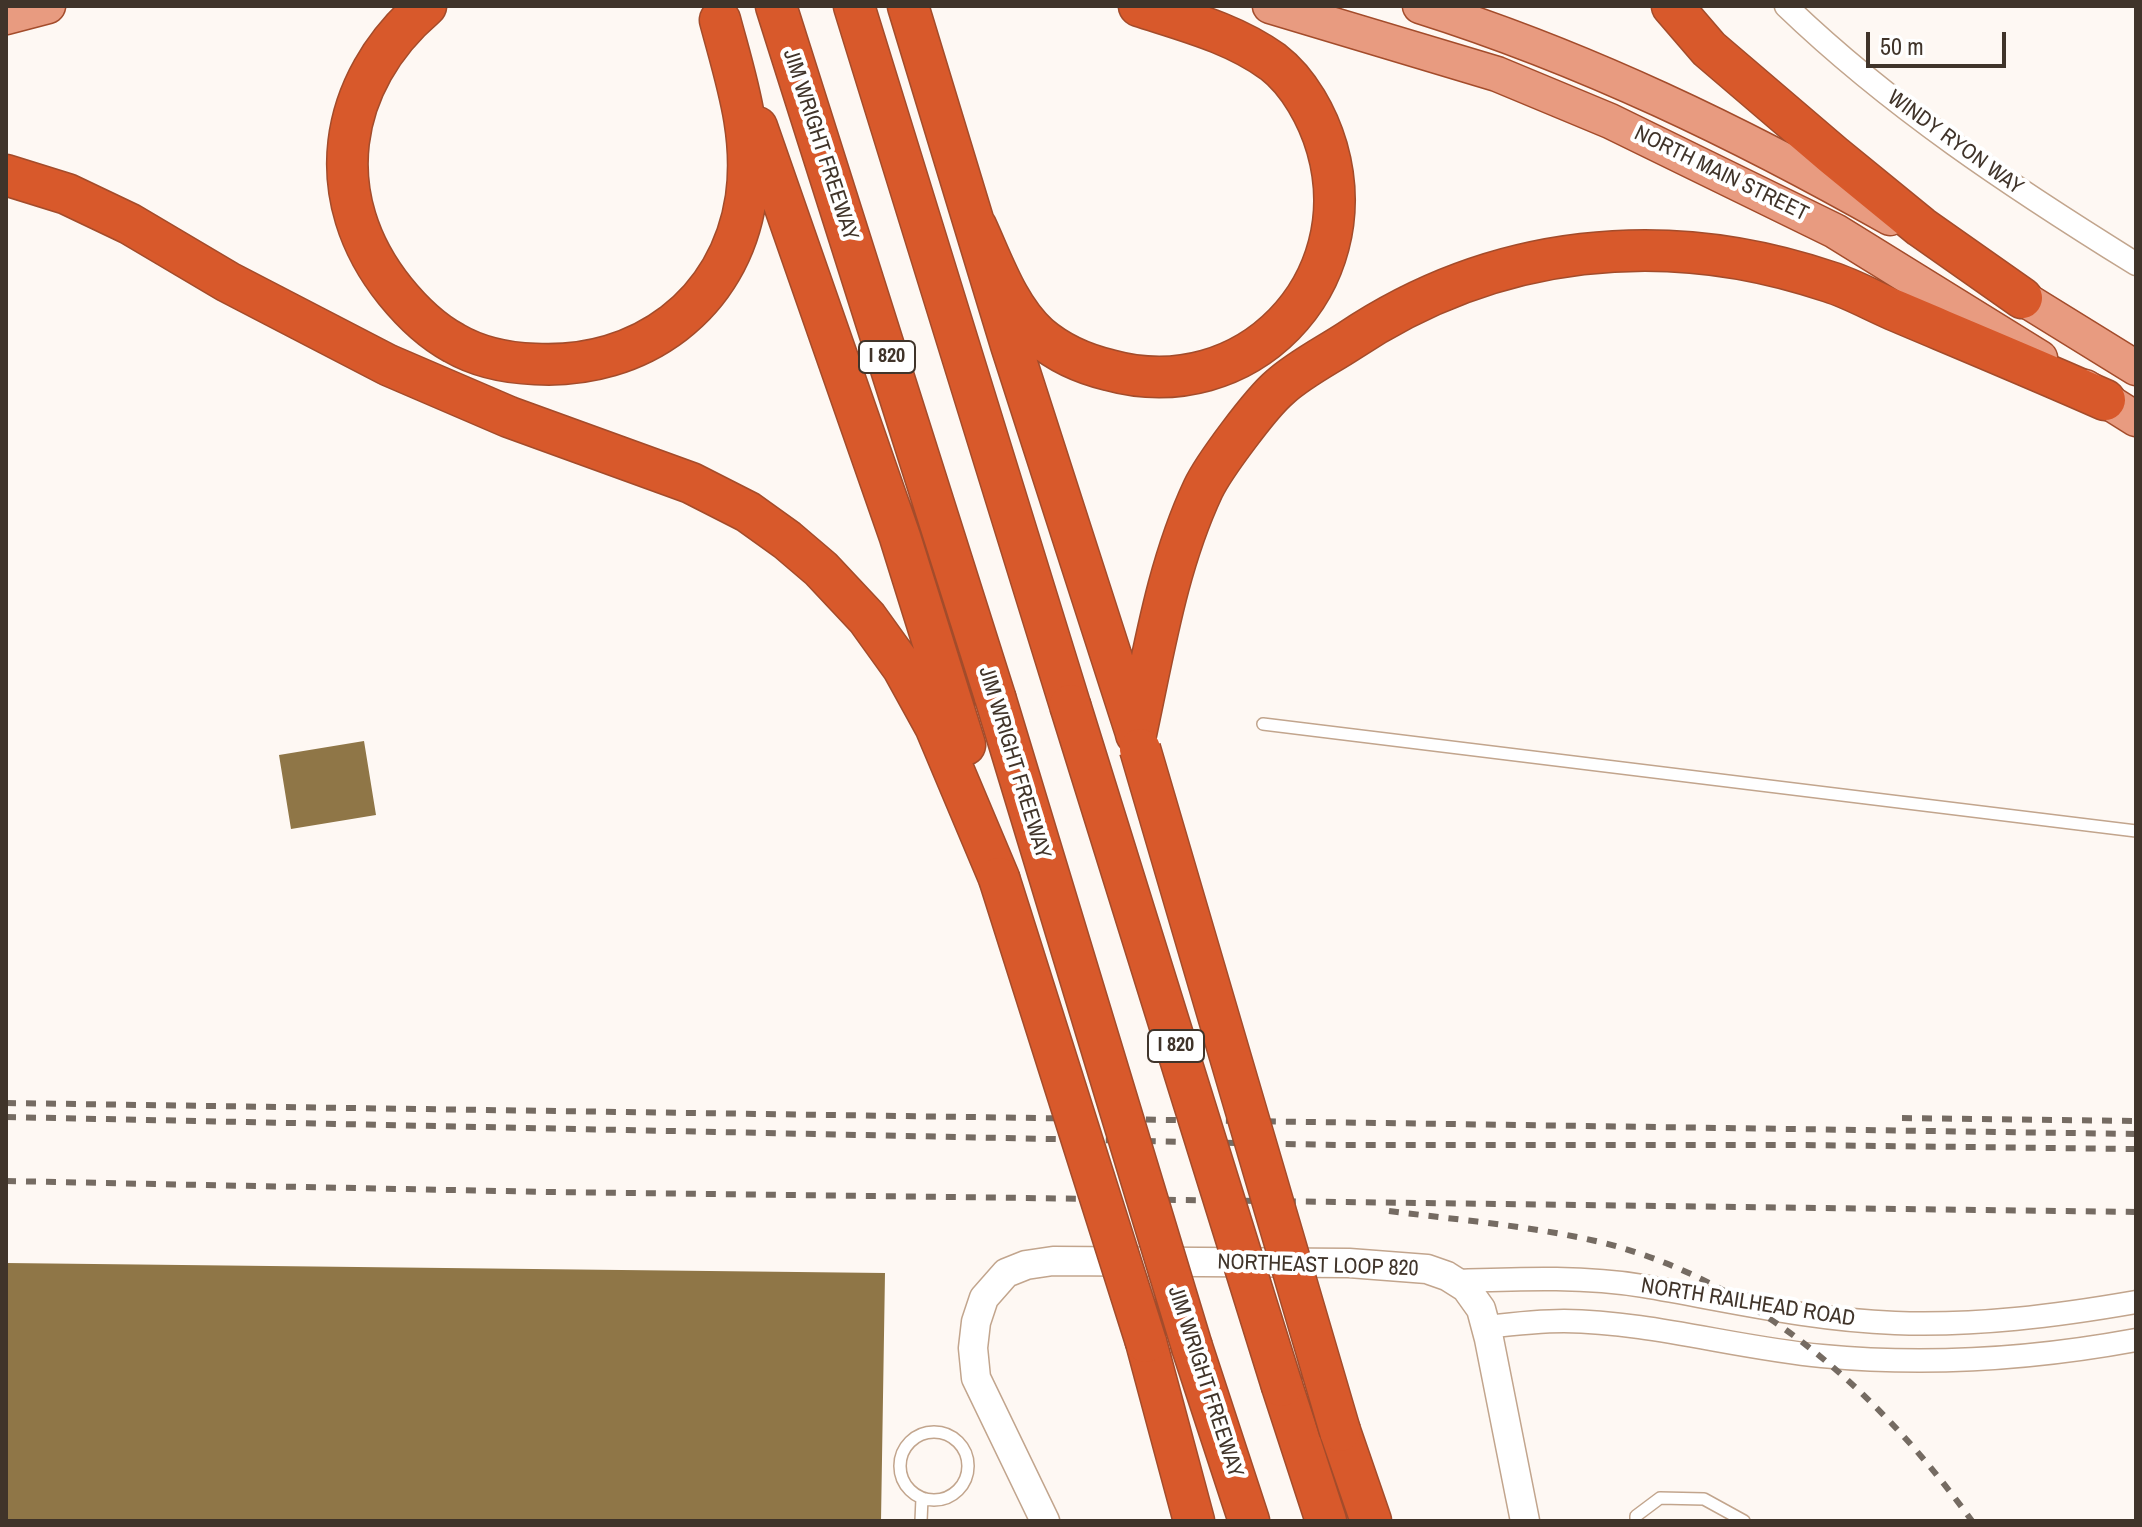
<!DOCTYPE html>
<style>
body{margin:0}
#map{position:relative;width:2142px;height:1527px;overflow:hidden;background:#fef8f3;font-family:"Archivo Narrow",sans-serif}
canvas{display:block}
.frame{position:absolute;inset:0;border:8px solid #40342a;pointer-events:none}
.scale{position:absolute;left:1866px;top:32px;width:140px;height:36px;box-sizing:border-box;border:4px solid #40342a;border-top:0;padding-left:10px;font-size:24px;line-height:28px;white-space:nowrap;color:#40342a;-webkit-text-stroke:6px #fff;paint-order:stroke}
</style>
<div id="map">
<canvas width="2142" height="1527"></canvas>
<div class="frame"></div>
<div class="scale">50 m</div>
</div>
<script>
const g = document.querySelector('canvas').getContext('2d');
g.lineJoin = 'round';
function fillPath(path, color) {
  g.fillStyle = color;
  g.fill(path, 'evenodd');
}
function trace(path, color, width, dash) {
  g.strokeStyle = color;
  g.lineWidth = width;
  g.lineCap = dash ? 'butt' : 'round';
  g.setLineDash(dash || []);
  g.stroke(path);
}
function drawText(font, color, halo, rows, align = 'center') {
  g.font = font + ' "Archivo Narrow",sans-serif';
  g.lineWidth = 8;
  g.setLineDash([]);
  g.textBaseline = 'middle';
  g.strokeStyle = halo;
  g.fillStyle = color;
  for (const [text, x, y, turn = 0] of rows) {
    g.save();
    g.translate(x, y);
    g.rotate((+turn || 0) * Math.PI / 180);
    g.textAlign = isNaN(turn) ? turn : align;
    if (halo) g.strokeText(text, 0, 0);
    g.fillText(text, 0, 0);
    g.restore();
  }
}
const building = new Path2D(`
 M364,741l12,74 -85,14 -12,-74z
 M6,1263l879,10 -4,248h-875z`);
const service = new Path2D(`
 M1263,724l873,107
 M900 1466a34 34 0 1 1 68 0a34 34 0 1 1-68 0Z
 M921,1521l1,-23
 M1636,1521v-5l24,-18 44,1 40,22`);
const minor = new Path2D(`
 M1786,6c105,101 226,181 350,258
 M1455,1281c63,-2 127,-5 188,5 84,14 166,34 252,37 81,3 161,-7 241,-21
 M1486,1327c26,-3 52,-6 78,-6 87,1 172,27 258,35 105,10 211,3 314,-16`);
const tertiary = new Path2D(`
 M1045,1521l-69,-143 -3,-30 3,-26 8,-24 22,-25 20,-8 27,-4 296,2 78,6 20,7 19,12 15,21 8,30 36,182`);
const primary = new Path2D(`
 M1270,6l227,68 113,47 225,110 205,127
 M1420,6c165,52 320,127 470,212
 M6,17l42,-11
 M2000,284l136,84
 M2085,387l51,32`);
const motorway = new Path2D(`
 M426,6c-90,77 -106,192 -31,285 17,21 35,39 59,52 24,14 53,20 81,21 105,6 195,-59 211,-166 9,-63 -10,-118 -26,-178
 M776,6l219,691
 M854,6l216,699
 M908,6l103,339 125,388
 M1672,6l37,43 124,106 88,72 101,71
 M757,127l143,410 65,208
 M6,175l61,19 63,30 98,58 160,83 121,52 182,66 57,29 39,28 34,29 46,49 36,50 32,58 64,152
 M976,226c17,37 32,82 63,110 20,17 45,28 70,34 137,38 257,-86 218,-222 -9,-31 -28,-66 -54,-86 -40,-29 -88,-41 -134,-56
 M1136,734c18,-83 31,-168 67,-245 11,-23 58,-86 77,-102 20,-18 46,-31 69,-46 145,-97 316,-115 481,-59 22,7 43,19 64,28 71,30 141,59 211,90
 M1146,1342l48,179
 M1192,1347l57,174
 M1282,1386l44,135
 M1340,1431l31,90`);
const rail = new Path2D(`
 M6,1103l2130,31
 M6,1117l1330,28h462l338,4
 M1902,1118l234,3
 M6,1181l544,11 1586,20
 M1389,1211c70,9 143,15 211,31 156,38 281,153 372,279`);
const motorwayBridge = new Path2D(`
 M995,697l197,650
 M1070,705l212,681
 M1140,749l200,682
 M999,878l147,464`);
const shields = [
 [887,357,56],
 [1176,1046,56]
];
const shieldNames = [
 ["I 820",887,357],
 ["I 820",1176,1046]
];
const streetNames = [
 ["WINDY RYON WAY",1955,143,36],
 ["JIM WRIGHT FREEWAY",820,145,72],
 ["NORTH MAIN STREET",1721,174,26],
 ["JIM WRIGHT FREEWAY",1014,763,73],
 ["NORTHEAST LOOP 820",1318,1266,2],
 ["NORTH RAILHEAD ROAD",1748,1303,9],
 ["JIM WRIGHT FREEWAY",1205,1382,72]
];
fillPath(building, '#8f7647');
trace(service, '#c2a58d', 14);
trace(minor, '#c2a58d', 25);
trace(tertiary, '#c2a58d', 31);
trace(primary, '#a34c2b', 37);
trace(motorway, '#a34c2b', 43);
trace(service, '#fff', 11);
trace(minor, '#fff', 22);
trace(tertiary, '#fff', 28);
trace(primary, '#e89b80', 34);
trace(motorway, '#d8592b', 40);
trace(rail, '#756b62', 6, [10, 10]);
trace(motorwayBridge, '#a34c2b', 43, []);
trace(motorwayBridge, '#d8592b', 40);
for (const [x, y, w] of shields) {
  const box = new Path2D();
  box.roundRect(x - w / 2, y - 16, w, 32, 6);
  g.fillStyle = '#fff';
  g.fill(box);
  trace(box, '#40342a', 2);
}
drawText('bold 20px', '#40342a', null, shieldNames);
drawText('22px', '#40342a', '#fff', streetNames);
</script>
